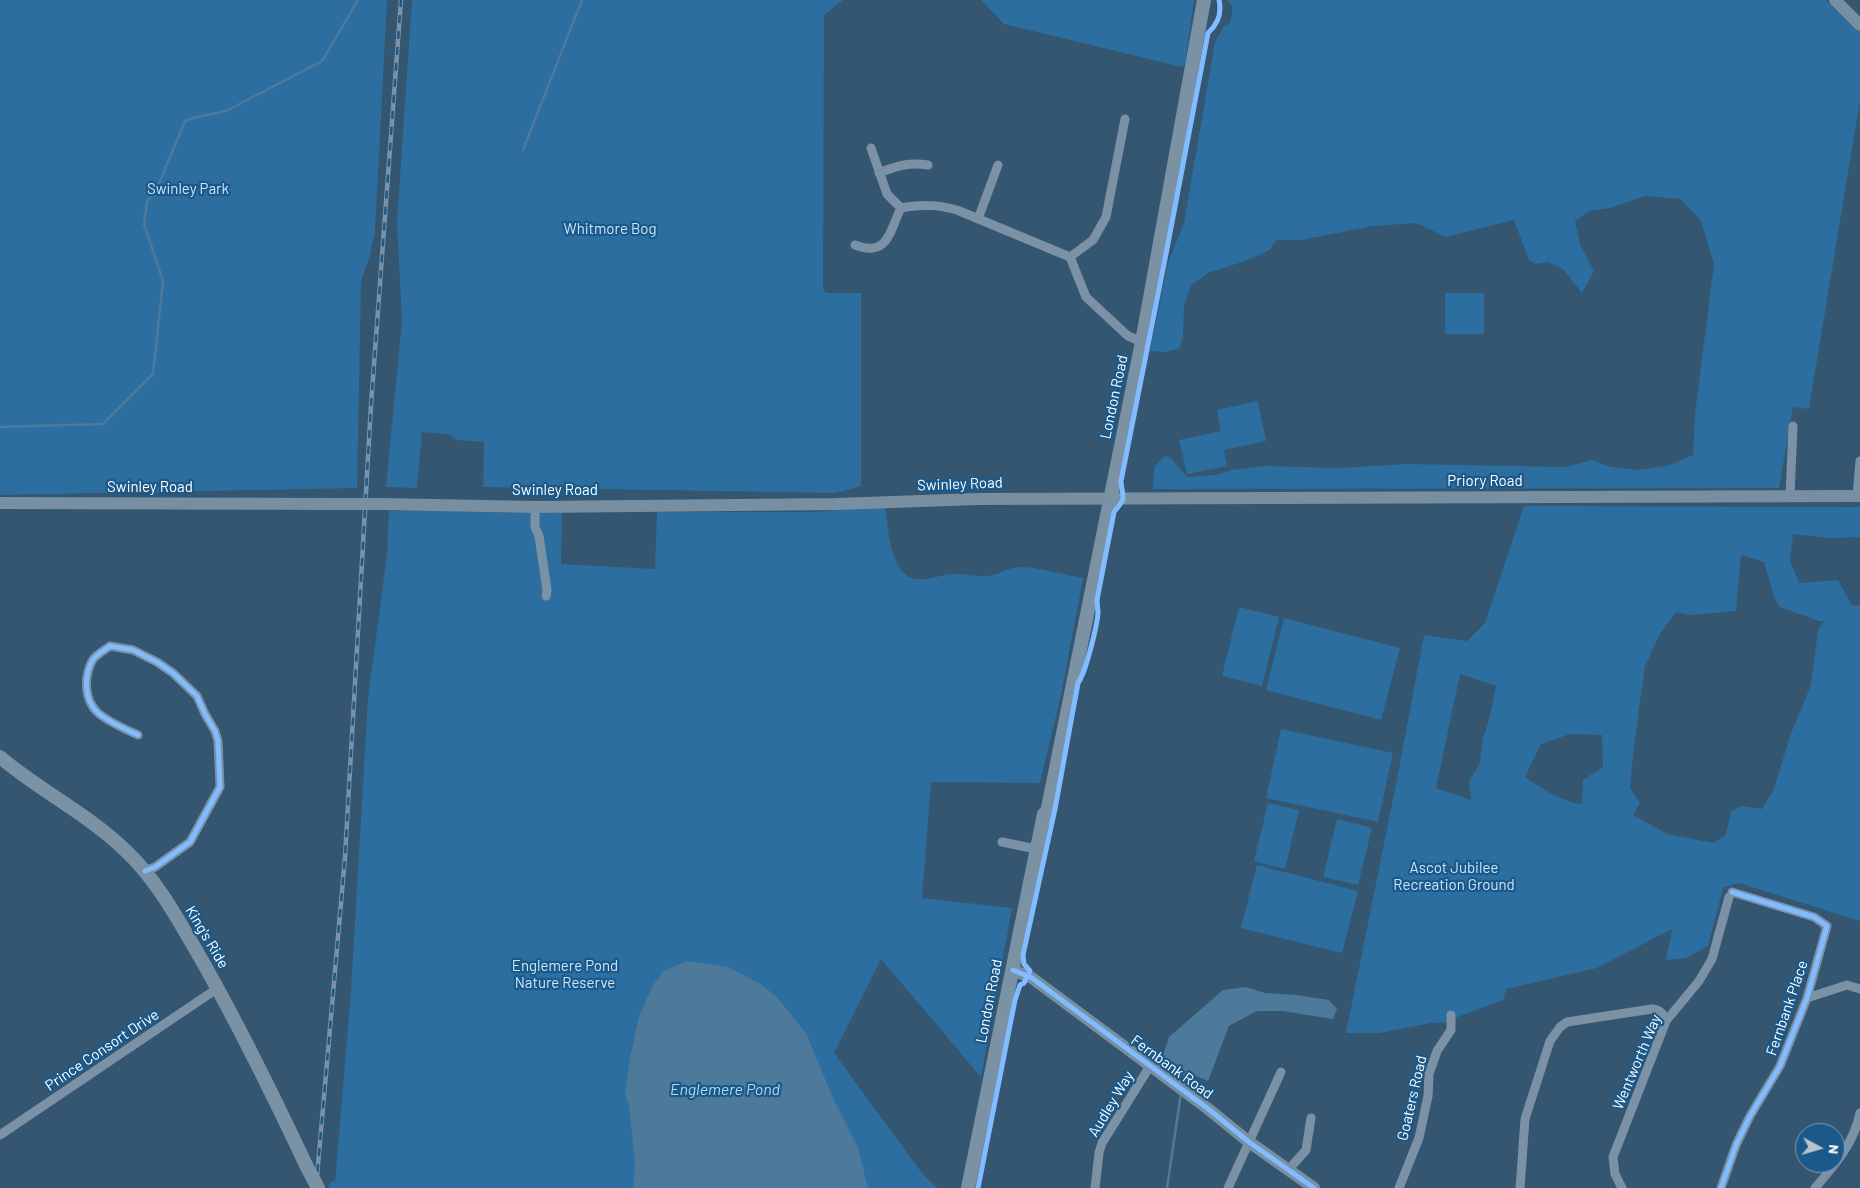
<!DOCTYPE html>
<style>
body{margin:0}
#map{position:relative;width:1860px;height:1188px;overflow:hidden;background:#345671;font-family:Barlow,sans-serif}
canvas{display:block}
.north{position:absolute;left:1795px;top:1123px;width:50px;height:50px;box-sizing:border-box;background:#1b598a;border:1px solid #769bb9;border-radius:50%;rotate:96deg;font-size:14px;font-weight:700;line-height:20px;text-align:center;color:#fff}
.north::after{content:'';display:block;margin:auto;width:18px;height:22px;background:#b8c4cd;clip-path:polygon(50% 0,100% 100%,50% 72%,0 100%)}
</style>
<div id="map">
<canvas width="1860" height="1188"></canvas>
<div class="north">N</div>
</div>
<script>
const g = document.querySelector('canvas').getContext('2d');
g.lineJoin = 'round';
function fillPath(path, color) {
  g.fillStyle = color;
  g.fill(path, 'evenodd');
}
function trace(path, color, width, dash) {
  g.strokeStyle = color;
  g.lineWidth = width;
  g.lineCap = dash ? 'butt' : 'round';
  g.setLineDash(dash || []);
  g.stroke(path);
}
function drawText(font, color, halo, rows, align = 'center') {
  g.font = font + ' Barlow,sans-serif';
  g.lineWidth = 4.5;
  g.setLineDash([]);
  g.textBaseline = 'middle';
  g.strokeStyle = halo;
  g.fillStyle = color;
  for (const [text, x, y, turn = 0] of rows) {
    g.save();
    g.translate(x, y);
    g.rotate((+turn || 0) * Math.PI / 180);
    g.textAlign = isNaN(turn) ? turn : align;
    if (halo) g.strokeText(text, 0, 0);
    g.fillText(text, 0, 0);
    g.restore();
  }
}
const green = new Path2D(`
 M0,0h387l-12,231 -5,24 -9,27 -4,206 -357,7z
 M412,0h431l-19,15 -1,274 3,4h35v193l-26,7 -352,-6 1,-45 -27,-2 -9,-6 -26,-2 -5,56 -31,-1 16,-166 -5,-99z
 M981,0h213l-9,64 -3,3 -178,-43z
 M1227,0h599l34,33v67l-51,309 -16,-2 -14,81 -626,1 1,-22 11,-11 6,2 16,19 29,-2 16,-5 31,-4 77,2 66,-4 160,3 26,-7 19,7 28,3 31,-5 23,-10 2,-41 19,-150 -13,-43 -20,-22 -36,-3 -35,12 -21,3 -14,10 5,23 14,27 -12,22 -19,-24 -15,-7 -13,2 -6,-4 -15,-40 -68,17 -30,-14 -43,3 -72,14h-25l-6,10 -25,11 -37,12 -17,12 -7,21 -1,29 -3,13 -14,4 -16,-1 18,-88 16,-40 31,-181 9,-16 6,-3 3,-16z
 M1445,293h39v41h-39z
 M1258,401l8,40 -42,9 3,16 -40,8 -8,-34 42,-9 -4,-21z
 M885,506c3,21 4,48 17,65 11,14 29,7 43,4 14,-3 27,2 41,1 12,0 22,-9 33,-9 18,0 46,8 64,11l-22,117 -21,88 -109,-1 -9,116 90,10 -31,169 -100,-118 -47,94 91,124 13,11h-609l-1,-2 4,-5 3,1 16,-191 17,-292 19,-144 2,-44c58,-1 115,3 173,2l-1,51 94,5 2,-57h157z
 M1524,506l336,1v30l-31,1 -36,-4 -3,27 9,22 39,-3 14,26 8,-1v316l-121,-38 -16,5 -15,58 -22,12 -20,2 6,-31 -75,39 -91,21 -3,11 -46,17 -5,5 -21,1 -52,10h-33l52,-259 26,-139 43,6 18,-18zM1741,555l23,7 11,38 5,7 39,14h5l-6,9 -7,55 -21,51 -16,53 -12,20 -21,-3 -10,5 -5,24 -13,8 -46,-9 -34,-19 7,-12 -10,-15 4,-43 11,-79 15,-32 16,-22 14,3 46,-4zM1460,674l36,12 -7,34 -6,18 -3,24 -11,20 2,18 -35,-12zM1570,734l32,1 1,32 -20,13 -1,24c-18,-1 -43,-17 -57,-27l16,-33z
 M1239,607l40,10 -17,69 -40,-10z
 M1284,618l116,30 -19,72 -115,-30z
 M1281,729l112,24 -15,69 -112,-24z
 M1268,803l31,7 -14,59 -31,-8z
 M1337,819l35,9 -14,57 -35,-8z
 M1257,865l101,26 -16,62 -101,-25z`);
const water = new Path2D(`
 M687,961l41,6 32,17 16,12 30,37 27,65 25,50 10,40h-235l2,-25 -6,-57 -4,-13 5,-35 9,-42 14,-31 11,-14z
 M1246,987l19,6 31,2 33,5 8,9 -4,10 -51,-8h-25l-28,15 -21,55 -23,-10 -22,-15 6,-19 54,-47z`);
const stream = new Path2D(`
 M523,150l59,-150
 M0,427l103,-3 50,-50 10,-93 -19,-57 3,-22 11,-16 27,-65c14,-6 29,-6 43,-11l94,-49 36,-61
 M1183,1085l2,-14
 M1167,1188l14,-95`);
const street = new Path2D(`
 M871,148l16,46 14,14
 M879,173c17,-7 30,-11 49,-8
 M901,208c19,-3 36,-4 56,2l113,47 16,40 42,39 14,6
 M978,219l20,-54
 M855,245c34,13 35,-16 46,-37
 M1070,257l23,-17 13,-23 19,-98
 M1790,496l3,-70
 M1857,496l3,-35
 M535,507v20l4,9 8,54 -1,6
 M138,735c-13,-6 -30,-13 -41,-23 -13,-13 -13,-35 -5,-51 3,-6 13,-11 18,-15l23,4 24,12 16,11 24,23 8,18 10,17 3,10 2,46 -30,55 -35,25 -10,4
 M1002,842l34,7
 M1807,998l40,-13 13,4
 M0,1135l218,-147
 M1289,1169l17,-19 5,-32
 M1095,1188l4,-35 3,-10 48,-77
 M1228,1188l53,-116
 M1399,1188l20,-50 9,-42 1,-22 8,-23 14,-21v-15
 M1520,1188l5,-69 25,-78 10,-14 7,-5 85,-13c8,1 11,4 14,12
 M1622,1188l-7,-14 -2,-17 53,-136 33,-40 13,-22 17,-62
 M1721,1188l15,-43 14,-29 30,-50 27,-68 20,-72 -13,-9 -82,-25
 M1815,1188c20,-23 39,-45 45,-75`);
const secondary = new Path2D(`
 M1835,0l25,25
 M0,503l357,1
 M381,504l154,3 302,-3 140,-5 883,-3
 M1013,970l19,8 175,130 42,34 65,46`);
const primary = new Path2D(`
 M0,757c40,34 88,57 125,93 31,29 51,66 72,102 40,69 75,141 109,213
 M1043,821l5,-13 94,-466 62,-342
 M968,1188l76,-374`);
const rail = new Path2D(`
 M316,1188l29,-331 26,-452 30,-405`);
const secondaryBridge = new Path2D(`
 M357,504h24`);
const primaryBridge = new Path2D(`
 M306,1165l12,23`);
const cycleway = new Path2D(`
 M138,735c-13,-6 -30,-13 -41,-23 -13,-13 -13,-35 -5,-51 3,-6 13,-11 18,-15l23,4 24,12 16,11 24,23 8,18 10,17 3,10 2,46 -30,55 -35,25 -10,4
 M1013,970l19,8 175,130 42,34 65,46
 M978,1188l37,-188 5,-15 4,-2 6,-12 -6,-7 -1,-9 32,-146 23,-126c8,-11 19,-57 20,-70 0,-4 -1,-9 -1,-13l17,-88c14,-17 8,-13 7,-31l45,-227 42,-221c10,-9 14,-20 11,-33
 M1721,1188l15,-43 14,-29 30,-50 27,-68 20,-72 -13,-9 -82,-25`);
const parkNames = [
 ["Swinley Park",188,189],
 ["Whitmore Bog",610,229],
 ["Ascot Jubilee",1454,868],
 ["Recreation Ground",1454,885],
 ["Englemere Pond",565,966],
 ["Nature Reserve",565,983]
];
const streetNames = [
 ["London Road",1114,397,-78],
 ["Priory Road",1485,481],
 ["Swinley Road",960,484,-2],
 ["Swinley Road",150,487],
 ["Swinley Road",555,490],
 ["King's Ride",207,937,59],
 ["London Road",989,1001,-79],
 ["Fernbank Place",1787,1008,-71],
 ["Prince Consort Drive",102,1050,-34],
 ["Wentworth Way",1637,1062,-67],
 ["Fernbank Road",1172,1067,36],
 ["Goaters Road",1412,1098,-77],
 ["Audley Way",1111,1104,-59]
];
const waterNames = [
 ["Englemere Pond",725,1090]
];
fillPath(green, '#2c6e9f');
fillPath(water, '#4d799b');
trace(stream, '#4d799b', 2.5);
trace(street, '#7b92a6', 9);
trace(secondary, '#778fa1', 12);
trace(primary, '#7a92a4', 14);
trace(rail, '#7c92a4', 4.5);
trace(rail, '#1b598a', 2.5, [8]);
trace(secondaryBridge, '#778fa1', 12);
trace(primaryBridge, '#7a92a4', 14);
trace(cycleway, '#80bcff', 5);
drawText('15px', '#cbe6f9', '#1b598a', parkNames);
drawText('15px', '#fff', '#1b598a', streetNames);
drawText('italic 16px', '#b1d8f4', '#1b598a', waterNames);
</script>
